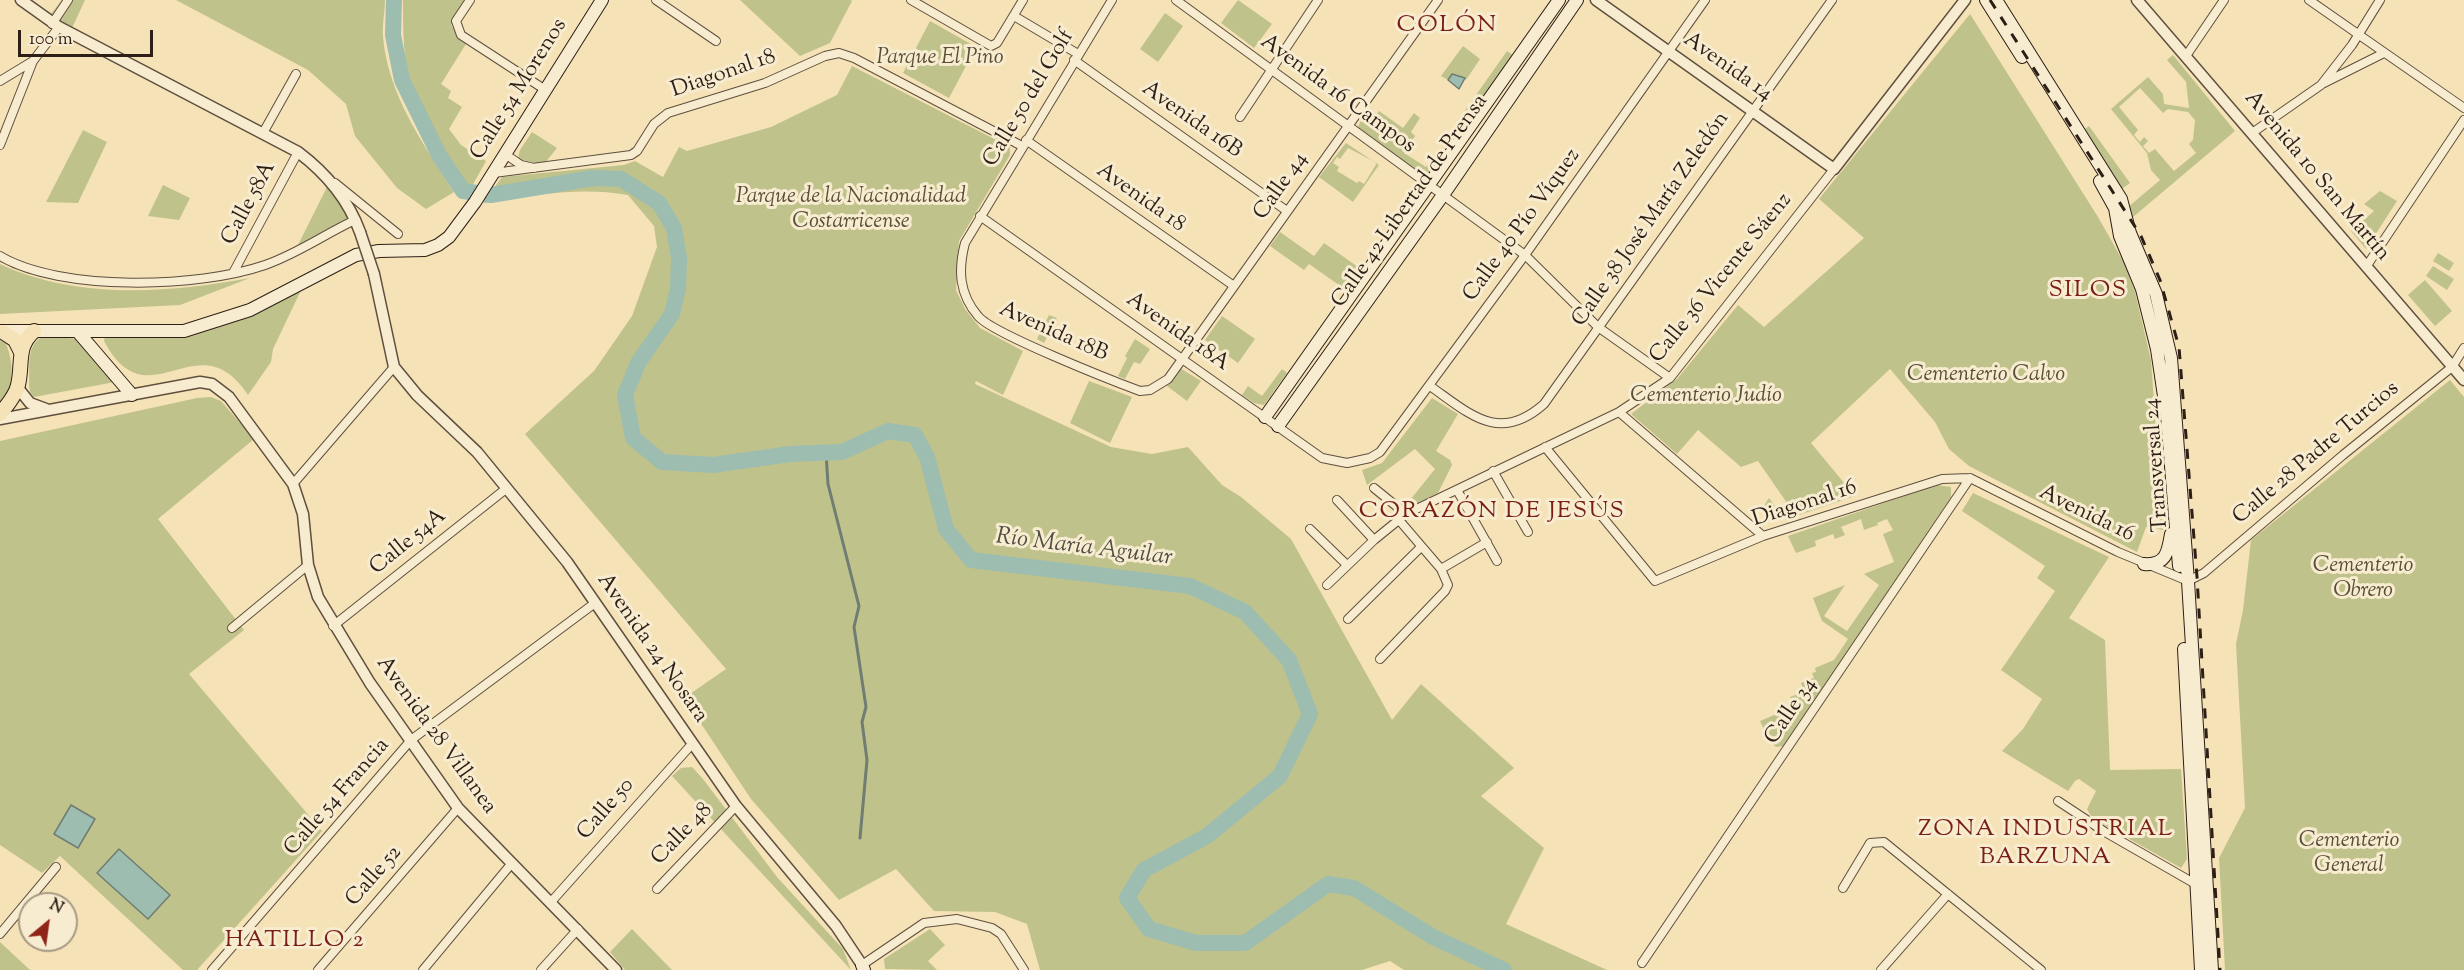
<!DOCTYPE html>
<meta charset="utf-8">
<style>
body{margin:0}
#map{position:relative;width:2464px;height:970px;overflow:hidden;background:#f5e2b7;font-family:"Sorts Mill Goudy",serif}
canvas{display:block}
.north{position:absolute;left:18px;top:892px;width:60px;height:60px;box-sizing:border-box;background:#f8ecd0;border:2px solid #a79a86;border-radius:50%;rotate:29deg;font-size:16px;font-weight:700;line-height:24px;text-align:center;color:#2d1e16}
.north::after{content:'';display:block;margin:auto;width:21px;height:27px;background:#8f2418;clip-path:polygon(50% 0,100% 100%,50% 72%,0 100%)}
.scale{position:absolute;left:18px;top:30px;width:135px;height:27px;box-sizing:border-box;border:3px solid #2d1e16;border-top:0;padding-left:8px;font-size:18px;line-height:21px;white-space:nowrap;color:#2d1e16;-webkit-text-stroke:4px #f8ecd0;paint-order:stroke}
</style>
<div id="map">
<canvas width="2464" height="970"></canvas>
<div class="north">N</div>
<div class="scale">100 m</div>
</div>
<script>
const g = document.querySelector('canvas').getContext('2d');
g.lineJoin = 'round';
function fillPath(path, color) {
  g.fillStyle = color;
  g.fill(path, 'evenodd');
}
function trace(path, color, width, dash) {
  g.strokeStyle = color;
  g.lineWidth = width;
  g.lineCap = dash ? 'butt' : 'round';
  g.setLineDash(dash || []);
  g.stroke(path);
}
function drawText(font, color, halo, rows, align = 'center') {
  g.font = font + ' "Sorts Mill Goudy",serif';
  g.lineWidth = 6;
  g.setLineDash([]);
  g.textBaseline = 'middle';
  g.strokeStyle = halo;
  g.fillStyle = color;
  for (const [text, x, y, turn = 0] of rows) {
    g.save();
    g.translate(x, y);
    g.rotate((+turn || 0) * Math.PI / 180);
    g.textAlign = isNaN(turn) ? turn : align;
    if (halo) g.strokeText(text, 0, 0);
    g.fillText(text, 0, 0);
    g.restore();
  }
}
const green = new Path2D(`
 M62,0h23l-13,28 -22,-13z
 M176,0h209c0,12 -3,25 -2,37 5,58 41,108 71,155l-28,17 -29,-21 -42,-52 -9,-32 -38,-34z
 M403,0h61l-13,25 15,19 -25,40 10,7 -3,7 14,9 -13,22 12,16 25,16 -15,27c-22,-12 -57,-88 -63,-113 -5,-24 -5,-51 -5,-75z
 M740,0h111l1,1 -22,42 -30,13z
 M1238,0l34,24 -18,24 -33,-25z
 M1165,13l18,13 -25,36 -18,-13z
 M1970,14l128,203 25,44 12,31 16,68 12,170 -17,-3 -9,25 -168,-86 -20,-17 -14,-27 -45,-53 -79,74 44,53 -59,20 -38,-55 -17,6 -43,-37 -21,24 -46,-40 46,-35 61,-74 26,22 100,-89 -45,-39z
 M930,21l46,26 -27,51 -46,-25z
 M1463,46l17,13 -14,21 -14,-6 -4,6 -7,-4z
 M1507,51l6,4 -42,62 -7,-5z
 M2173,55l62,76 -102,86 -6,-9 33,-28 -9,-10 -4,-17 -36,-44 37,-32 15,17 1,10 25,4 -3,-26 -19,-22zM2140,88l23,25 5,-4 20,3 7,8 -2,20 -4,4 7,9 -22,18 -19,-22 -6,4 -6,-7 5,-5 -4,-4 -4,5 -6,-7 4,-5 -19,-23z
 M852,66l158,81v8l-51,86 -3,49 9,19 15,19 43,23 -20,44 -27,-14 -1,3 136,63 41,7 36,-7 34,38 19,12 50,42 101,181 29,-36 93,84 -33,28 63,52 -38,76 101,46h-203l-14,-9 -28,9h-322l-13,-46 -32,-12 -61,-1 -38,-42 -57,31 -88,-101 -67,-101 42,-29 -201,-235 69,-63 38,-55 25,-69 -3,-21 -26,-31c-49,-9 -97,1 -145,8l19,-26 122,-12 11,-4 28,16 16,-30 8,4 84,-24 66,-32z
 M1379,111l24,17 11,-15 6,5 -9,14 4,4 -11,17 22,14 11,-16 8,5 -15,21 -6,-1 -66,-49 7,-15 9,6z
 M2089,126l41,57 -11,8 -37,-60z
 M83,130l24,12 -29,61 -32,-1z
 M532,132l25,16 -12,15 -21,-1 -6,-4 2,-8z
 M1346,143l33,22 -26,37 -34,-25zM1348,148l29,15 -13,21 -5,-3 -2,2 -20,-12 2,-4 -6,-4 4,-6 3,2z
 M329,183l22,34 -55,32z
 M163,185l27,13 -11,22 -31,-4z
 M2380,191l17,10 -31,48 -15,-18 23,-20 -10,-7z
 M1280,232l34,24 10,-13 37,26 -15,21 -37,-26 -5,6 -34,-24z
 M2438,253l16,10 -5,8 -16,-10z
 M0,264c76,36 169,29 250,14l-70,27 -180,9z
 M2433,266l21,13 -7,11 -21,-14z
 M2425,280l27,31 -17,15 -27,-31z
 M303,286l-30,63 -2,13 -23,33c-51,-77 -99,30 -144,-54l1,-6 85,-5z
 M1049,315l8,3 -13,25 -7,-4z
 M1222,316l33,23 -17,24 -33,-23z
 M46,336l33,3 36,43 -81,15 -4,-5 -1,-6c1,-17 -4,-46 17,-50z
 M0,338h3c11,19 13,49 -3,67z
 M1135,339l15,10 -10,15 -6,-2 -9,17 -7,-3 9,-18 -2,-2z
 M1180,368l21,13 -14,20 -20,-15z
 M1282,369l5,4 -23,32 -10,-2 -12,-8 6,-9 14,10z
 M2450,380l14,17v573h-239l-6,-112 26,-50 -9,-164 7,-34 8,-70z
 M1089,381l43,16 -22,46 -40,-20z
 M211,397l10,4 33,38 -96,80 86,111 -55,44 133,157 -125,139h-14l-123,-114 -18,17 -42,-28v-404l197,-43z
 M1432,398l26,16 -22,37 14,9 2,5 -14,28 -30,15 -2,-3 29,-36 -20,-20 -48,36 -5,-15 20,-7z
 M1936,485l15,2v10l-167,249 -8,1 -7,-7 -9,-19 28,-12 4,-8 -2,-4 14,-5 -3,-9 13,-5 -2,-5 4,-1 -1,-4 19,-8 14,-21 -26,-18 -9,-23 32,-13 -21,31 23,15 32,-46 -15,-11 30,-12 -11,-28 10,-4 -6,-11 -10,4 1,2 -14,5 -3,-11 -20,8 4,8 -10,4 -2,-5 -18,7 1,5 -20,7 -8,-17z
 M1973,493l136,64 -40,61 36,22 5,130 71,-1 6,90 -6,9 -89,-50 -5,-9 9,-18 -17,-12 -4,2 -7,10 -66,-40 21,-22 19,-30 -41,-29 54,-79 -18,-13 8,-12 -83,-55z
 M1769,498l14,19 -8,4 -11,-15z
 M692,767l11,12 74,98 66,72 8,21 -179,-194 9,-8z
 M632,929l40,41h-47l-15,-18z
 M930,929l15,16 -17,16 9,9 -52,-1 -1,-10z
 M0,942l30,28h-30z`);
const water = new Path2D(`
 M1452,74l13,4 -6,11 -11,-9z
 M71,805l24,14 -17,29 -24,-14z
 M119,849l51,46 -22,24 -51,-46z`);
const stream = new Path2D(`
 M826,453l2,31 31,122 -5,21 12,80 -4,15 5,38 -7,78`);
const river = new Path2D(`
 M394,0l-1,35 9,45 37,75 24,36 28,4 102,-17 28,1 38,24 15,25 5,30 -1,31 -6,25 -34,49 -13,32 8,43 29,24 51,3 77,-11 52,-2 46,-21 27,4 12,22 19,72 25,31 219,26 55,26 44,48 21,54 -30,62 -73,60 -63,34 -17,28 22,31 47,14h49l83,-59 26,4 79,49 71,33`);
const minor = new Path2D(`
 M470,0l-14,21 5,14 83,54
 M656,0l60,41
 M911,0l80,46 6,-3 26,-43
 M1112,0l-147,243c-7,27 -6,51 13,73 13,17 135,65 162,75l10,-1 18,-11 270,-379
 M1176,0l349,255 73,72 72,51
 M2309,0l155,108
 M1014,16l64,38
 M52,24l16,-24
 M2186,56l38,-56
 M1074,60l213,151
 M0,81l33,-20
 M2324,83l60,-30
 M1240,117l78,-117
 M263,133l33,-59
 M2252,133l69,-48 31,-40 28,-45
 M1026,140l208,146
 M0,145l33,-84 26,-34
 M505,154l16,11 13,3
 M494,173l137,-18 6,-4 17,-27 14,-11 97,-30 60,-27 14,-3 15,5 168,88
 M335,183l63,51
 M980,216l342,242 25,5 23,-5 10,-6 145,-197 180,-255
 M0,256c61,36 199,32 265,9 32,-11 60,-31 90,-45
 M2366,267l98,-147
 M233,273l65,-121
 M1430,386c40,28 69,58 114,18l288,-404
 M1619,412l144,124
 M1545,447l110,134 108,-45 179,-57 28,-1 148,74 70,29 16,-8 139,-118 109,-88 12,-19
 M1493,471l35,61
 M293,484l101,-117
 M1374,488l32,26
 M1457,490l40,71
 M1337,500l37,40
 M1310,529l37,36
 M1441,569l46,-27
 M1327,585l47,-45 32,-26 213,-102 51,-34 164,-209
 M1348,619l73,-72
 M333,626l174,-138
 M232,628l76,-63
 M1380,659l65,-68 3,-6 -7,-16 -42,-49
 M2058,801l47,31 94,54
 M1843,888l27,-45 14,-1 157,128
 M657,889l79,-83
 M551,902l141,-158
 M0,934l56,-67
 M1642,963l328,-485
 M862,965l62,-42 33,-4 35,9 9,6 23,36
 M212,970l199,-230 184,-137
 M318,970l140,-162
 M423,970l89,-107
 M541,970l37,-41
 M1881,970l67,-76`);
const tertiary = new Path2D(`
 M21,0l38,27 239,125c28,21 50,47 62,80
 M1596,0l238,169 131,-169
 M2137,0l327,380
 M374,274l20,93 23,28 60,57 90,110 169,244 100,120 26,39
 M18,388l12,15 16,6
 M0,419l200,-37 12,2 17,13 64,87 10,30 5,51 10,32 52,86 88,125 158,162`);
const secondary = new Path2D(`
 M1986,0l36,57
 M1996,0l125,199 9,34 26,61 15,64 17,223 24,389
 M2100,181l15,27 5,28 22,53 15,60 10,67 12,150
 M0,331h184l66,-21 106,-55 23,-4 46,-1 13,-5 11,-8 26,-35 127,-202
 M78,332l54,63
 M1265,417l294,-417
 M1278,426l165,-231 134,-195
 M2144,564c22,2 24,-12 27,-30
 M2184,649l17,321
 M862,965l2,5`);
const trunk = new Path2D(`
 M3,332l12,8 6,12
 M0,414c6,-7 16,-19 18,-29 5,-20 -2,-39 16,-54`);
const rail = new Path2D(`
 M1990,0l151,236 19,44 19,67 18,230 23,393`);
const tertiaryBridge = new Path2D(`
 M360,232l14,42`);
const parkNames = [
 ["Parque El Pino",940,59],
 ["Parque de la Nacionalidad",851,198],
 ["Costarricense",851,223],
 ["Cementerio Calvo",1986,376],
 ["Cementerio Judío",1706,397],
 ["Cementerio",2363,567],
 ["Obrero",2363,592],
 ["Cementerio",2349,842],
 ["General",2349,867]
];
const streetNames = [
 ["Avenida 14",1727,68,35],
 ["Diagonal 18",724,75,-19],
 ["Calle 54 Morenos",520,90,-58],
 ["Avenida 16 Campos",1337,95,36],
 ["Calle 50 del Golf",1030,99,-59],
 ["Avenida 16B",1191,121,35],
 ["Avenida 10 San Martín",2316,177,50],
 ["Calle 44",1282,187,-55],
 ["Avenida 18",1140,199,35],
 ["Calle 42 Libertad de Prensa",1411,202,-55],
 ["Calle 58A",250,204,-62],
 ["Calle 38 José María Zeledón",1652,220,-55],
 ["Calle 40 Pío Víquez",1523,226,-54],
 ["Calle 36 Vicente Sáenz",1722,279,-51],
 ["Avenida 18B",1053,333,24],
 ["Avenida 18A",1177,333,35],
 ["Calle 28 Padre Turcios",2317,454,-40],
 ["Transversal 24",2158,465,-94],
 ["Diagonal 16",1805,505,-18],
 ["Avenida 16",2086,515,26],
 ["Calle 54A",409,543,-39],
 ["Avenida 24 Nosara",651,649,55],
 ["Calle 34",1792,712,-56],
 ["Avenida 28 Villanea",435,736,54],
 ["Calle 54 Francia",338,798,-49],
 ["Calle 50",607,810,-49],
 ["Calle 48",683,835,-46],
 ["Calle 52",375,877,-49]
];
const neighbourhoodNames = [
 ["COLÓN",1447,27],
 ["SILOS",2088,292],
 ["CORAZÓN DE JESÚS",1492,513],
 ["ZONA INDUSTRIAL",2046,831],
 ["BARZUNA",2046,859],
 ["HATILLO 2",295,942]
];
const waterNames = [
 ["Río María Aguilar",1084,549,7]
];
fillPath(green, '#c0c28c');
fillPath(water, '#9cbdb0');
trace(water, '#707d72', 1.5);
trace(stream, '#707d72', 3);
trace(river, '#9cbdb0', 16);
trace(minor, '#5f4f3e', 10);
trace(tertiary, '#5f4f3e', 13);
trace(secondary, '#2d1e16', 14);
trace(trunk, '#2d1e16', 16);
trace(minor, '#f8ecd0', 8);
trace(tertiary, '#f8ecd0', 10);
trace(secondary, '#f8ecd0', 12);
trace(trunk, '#f5e2b7', 14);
trace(rail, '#2d1e16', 3, [10, 10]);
trace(tertiaryBridge, '#5f4f3e', 13, []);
trace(tertiaryBridge, '#f8ecd0', 10);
drawText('italic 22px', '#594f39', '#f8ecd0', parkNames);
drawText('22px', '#2d1e16', '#f8ecd0', streetNames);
g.letterSpacing = '1.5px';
drawText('24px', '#7a1f14', '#f8ecd0', neighbourhoodNames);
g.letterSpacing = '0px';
drawText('italic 24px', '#4e4e44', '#f8ecd0', waterNames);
</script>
